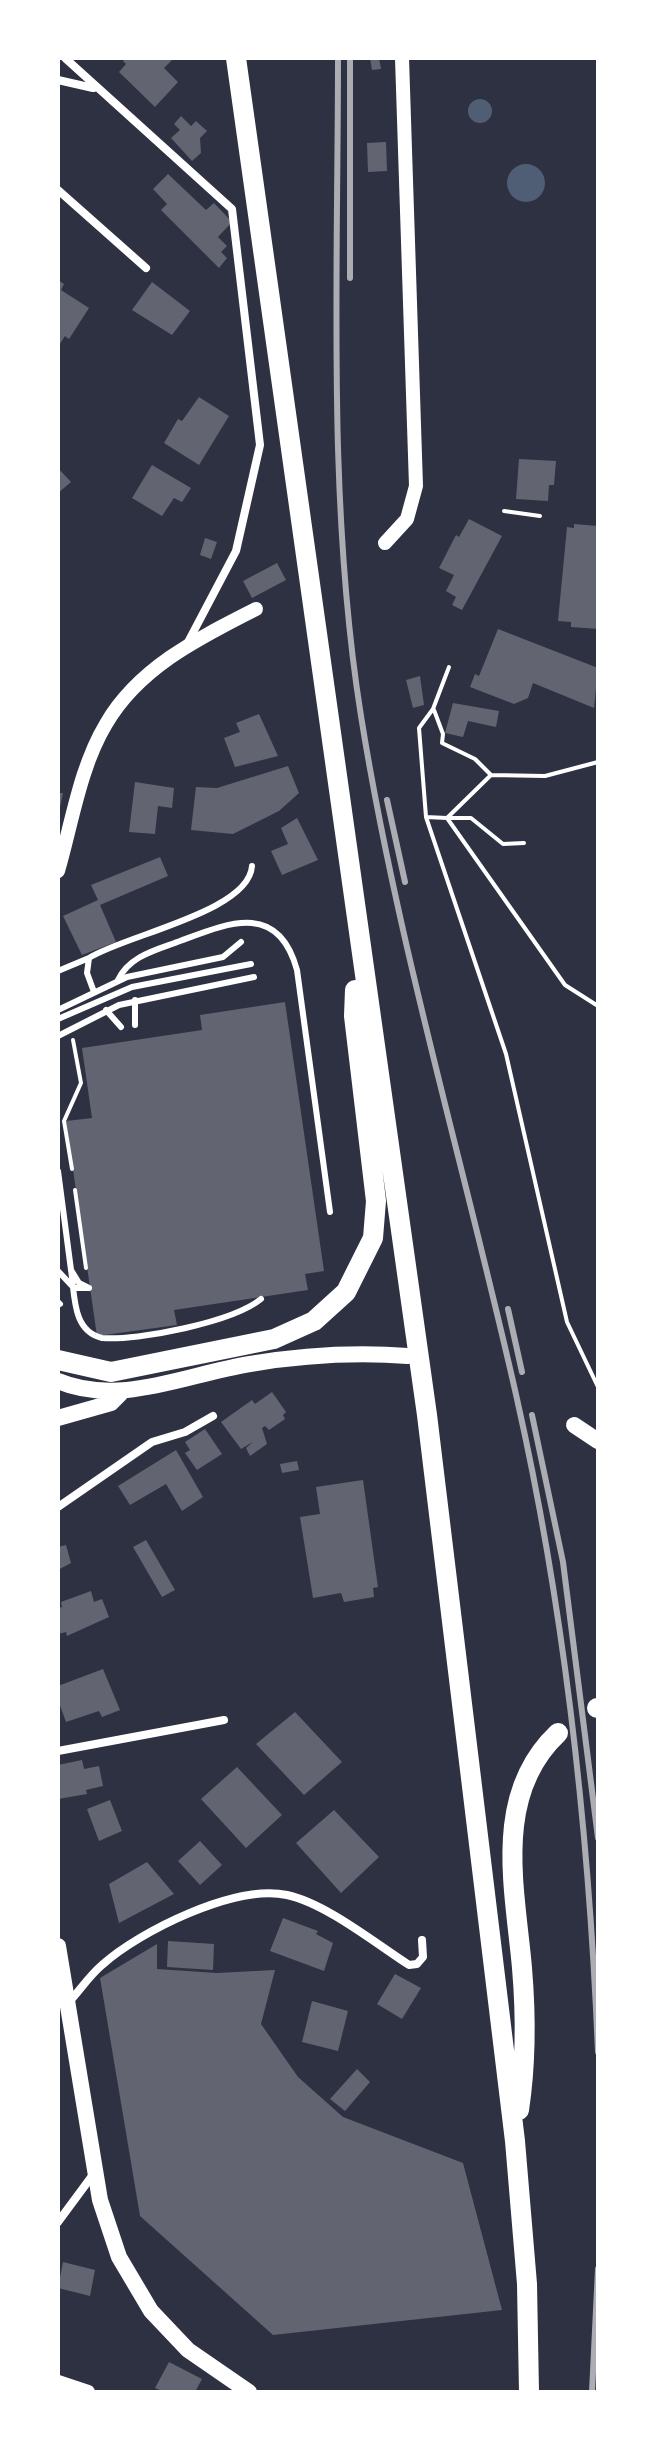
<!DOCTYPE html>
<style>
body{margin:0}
#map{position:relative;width:656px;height:2450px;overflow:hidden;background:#2d3142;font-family:Helvetica,sans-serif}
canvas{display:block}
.frame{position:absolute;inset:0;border:60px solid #fff;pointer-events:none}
</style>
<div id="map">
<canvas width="656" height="2450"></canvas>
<div class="frame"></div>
</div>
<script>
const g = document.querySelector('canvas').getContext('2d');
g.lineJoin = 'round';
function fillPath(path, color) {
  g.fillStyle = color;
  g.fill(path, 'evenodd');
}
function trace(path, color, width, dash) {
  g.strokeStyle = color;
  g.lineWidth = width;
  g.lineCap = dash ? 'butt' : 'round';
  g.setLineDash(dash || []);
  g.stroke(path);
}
const water = new Path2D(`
 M468 111a12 12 0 1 1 24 0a12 12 0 1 1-24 0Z
 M507 183a19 19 0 1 1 38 0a19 19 0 1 1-38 0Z`);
const building = new Path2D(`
 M126,58h48l-10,10 14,14 -23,25 -36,-35 7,-8 -3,-3z
 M370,58h9l2,11 -9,1z
 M181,116l10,10 5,-5 11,10 -7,7 1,15 -9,8 -21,-23 9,-8 -6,-6z
 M386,142l1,29 -19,1 -1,-29z
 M168,174l38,36 8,-7 18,19 -14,15 9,9 -6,6 6,6 -8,10 -58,-58 6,-6 -14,-15z
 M58,280l6,4 -3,6 28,18 -20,31 -4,-3 -7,11z
 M152,282l38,29 -18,24 -40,-25z
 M199,397l30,19 -30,49 -35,-22 14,-24 4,2z
 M519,459l37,2 -2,24h-5l-1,16 -32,-2z
 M152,465l39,23 -9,14 -8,-4 -12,18 -30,-18z
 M58,468l13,14 -13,11z
 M469,519l33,17 -40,74 -10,-5 4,-8 -10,-6 8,-16 -15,-7 17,-33 3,2z
 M574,524l24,2v103l-27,-2v-5l-13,-1 9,-94 7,1z
 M205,538l12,4 -6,17 -11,-4z
 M277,563l9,17 -34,18 -9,-17z
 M498,629l100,39 -4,40 -61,-25 -5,15 -14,6 -44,-17 5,-13 4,2z
 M420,676l4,29 -11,3 -7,-28z
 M453,703l46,8 -3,16 -28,-6 -5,16 -18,-4z
 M259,714l19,42 -43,11 -11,-29 16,-6 -4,-9z
 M288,766l11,27 -20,18 -46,23 -42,-4 5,-43 21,1z
 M135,782l39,6 -2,20 -14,-2 -3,28 -26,-2z
 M58,793h5l-4,19h-1z
 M297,818l21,42 -36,15 -11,-24 17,-7 -7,-16z
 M160,857l8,19 -68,29 16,37 -34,13 -19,-39 35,-16 -7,-15z
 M285,1002l39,269 -19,3 3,16 -134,20 3,15 -80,11 -31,-215 26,-3 -10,-70 120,-18 -2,-15z
 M272,1392l14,20 -3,3 2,4 -16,11 -4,-4 -3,2 5,16 -17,12 -4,-8 7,-6 -12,7 -20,-27 31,-22 3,4z
 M205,1429l17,25 -25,16 -12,-17 5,-3 -5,-8z
 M176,1450l27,47 -21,14 -16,-27 -36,21 -12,-19z
 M297,1461l2,9 -17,3 -2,-9z
 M363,1480l15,107 -5,1 1,9 -30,5 -3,-9 -28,5 -13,-81 20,-3 -4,-27z
 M146,1540l29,50 -13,7 -29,-50z
 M66,1545l5,18 -13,7v-23z
 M91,1591l3,11 8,-3 7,18 -42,19 -1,-4 -8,2v-26l4,-1 -1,-5z
 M103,1669l17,41 -18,7 -3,-6 -33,11 -8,-22v-14z
 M295,1712l47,50 -38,33 -48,-51z
 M82,1760l2,9 15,-3 4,20 -17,4 1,4 -29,5v-34z
 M237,1767l45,48 -36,33 -45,-49z
 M110,1800l12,31 -23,10 -12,-32z
 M334,1810l45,47 -38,36 -45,-50z
 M200,1841l22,24 -22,20 -22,-24z
 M147,1862l27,32 -55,29 -10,-39z
 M283,1918l35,13 -2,3 17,9 -9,28 -54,-20z
 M168,1941l46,3 -1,26 -46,-3z
 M157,1944v25l60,4 58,-3 -14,54 37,53 45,40 120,46 39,147 -229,25 -133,-119 -40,-238z
 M395,1974l26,14 -19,31 -25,-15z
 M312,2001l36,10 -10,40 -36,-9z
 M357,2069l13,13 -25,29 -15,-12z
 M63,2262l32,8 -5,26 -32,-8z
 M169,2362l33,17 -7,13h-31l-9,-4z`);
const path = new Path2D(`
 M504,511l36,5
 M449,667l-16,42 -14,19 7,89 80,237 61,268 31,65
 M434,710l9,24 -1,9 33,16 16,16
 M426,817l21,1 118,167 33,21
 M447,818l44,-43 54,1 53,-14
 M447,818h24l32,26 21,-1
 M72,1169l-8,-48 17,-38 -8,-43
 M75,1190l11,78`);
const service = new Path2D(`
 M58,971l31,-13
 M118,980c11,-24 38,-30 62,-39 48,-18 98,-40 117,29l33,242
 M94,992l-7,-19 2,-15c36,-23 160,-46 163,-92
 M135,1000v25
 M58,1010l69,-33 96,-20 18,-15
 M106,1010l15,17
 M58,1019l74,-32 119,-23
 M58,1036l61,-31 135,-28
 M58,1171l13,99 8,13 10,5
 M71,1270c4,25 1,61 31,68 36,3 131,-16 159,-39
 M58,1271l16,17h15
 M58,1302l2,2`);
const minor = new Path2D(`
 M65,58l167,151 28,236 -24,106 -49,93
 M58,80l35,8
 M58,190l88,78
 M58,1507l94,-65 33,-10 28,-16
 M58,1751l166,-31
 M69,2002c11,-12 21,-27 33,-37 38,-34 133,-81 185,-70 38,8 88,48 122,70l8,-1 6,-7 -1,-17
 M58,2222l37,-50`);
const tertiary = new Path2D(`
 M385,543l22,-24 9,-33 -14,-428
 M58,871c14,-48 22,-104 48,-147 33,-57 95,-87 150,-115
 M58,2382l30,10`);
const secondary = new Path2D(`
 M58,1381c62,26 129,-7 192,-17 54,-9 104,-12 158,-8
 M58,1418l53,-15 11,-11
 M574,1425l24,16
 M58,1946l42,254 19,57 32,54 37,39 61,42`);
const trunk = new Path2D(`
 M236,58l191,1357 88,726 12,143 2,108
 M58,1360l53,12 163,-33 40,-18 32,-29 27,-54 3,-37 -22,-185 1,-26
 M597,1708h1
 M519,2110c7,-47 7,-95 3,-142 -7,-80 -30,-173 36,-235`);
const rail = new Path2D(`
 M338,58c0,215 -11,446 23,658 37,231 105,456 156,683 48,213 72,435 81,653
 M350,278v-220
 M387,800l18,82
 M508,1309l14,63
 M532,1415l31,147 35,276
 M592,2392l6,-123`);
fillPath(water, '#4f5d75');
fillPath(building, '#626471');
trace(path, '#fff', 4);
trace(service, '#fff', 6);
trace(minor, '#fff', 8);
trace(tertiary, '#fff', 14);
trace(secondary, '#fff', 16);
trace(trunk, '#fff', 20);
trace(rail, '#abadb3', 6);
</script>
